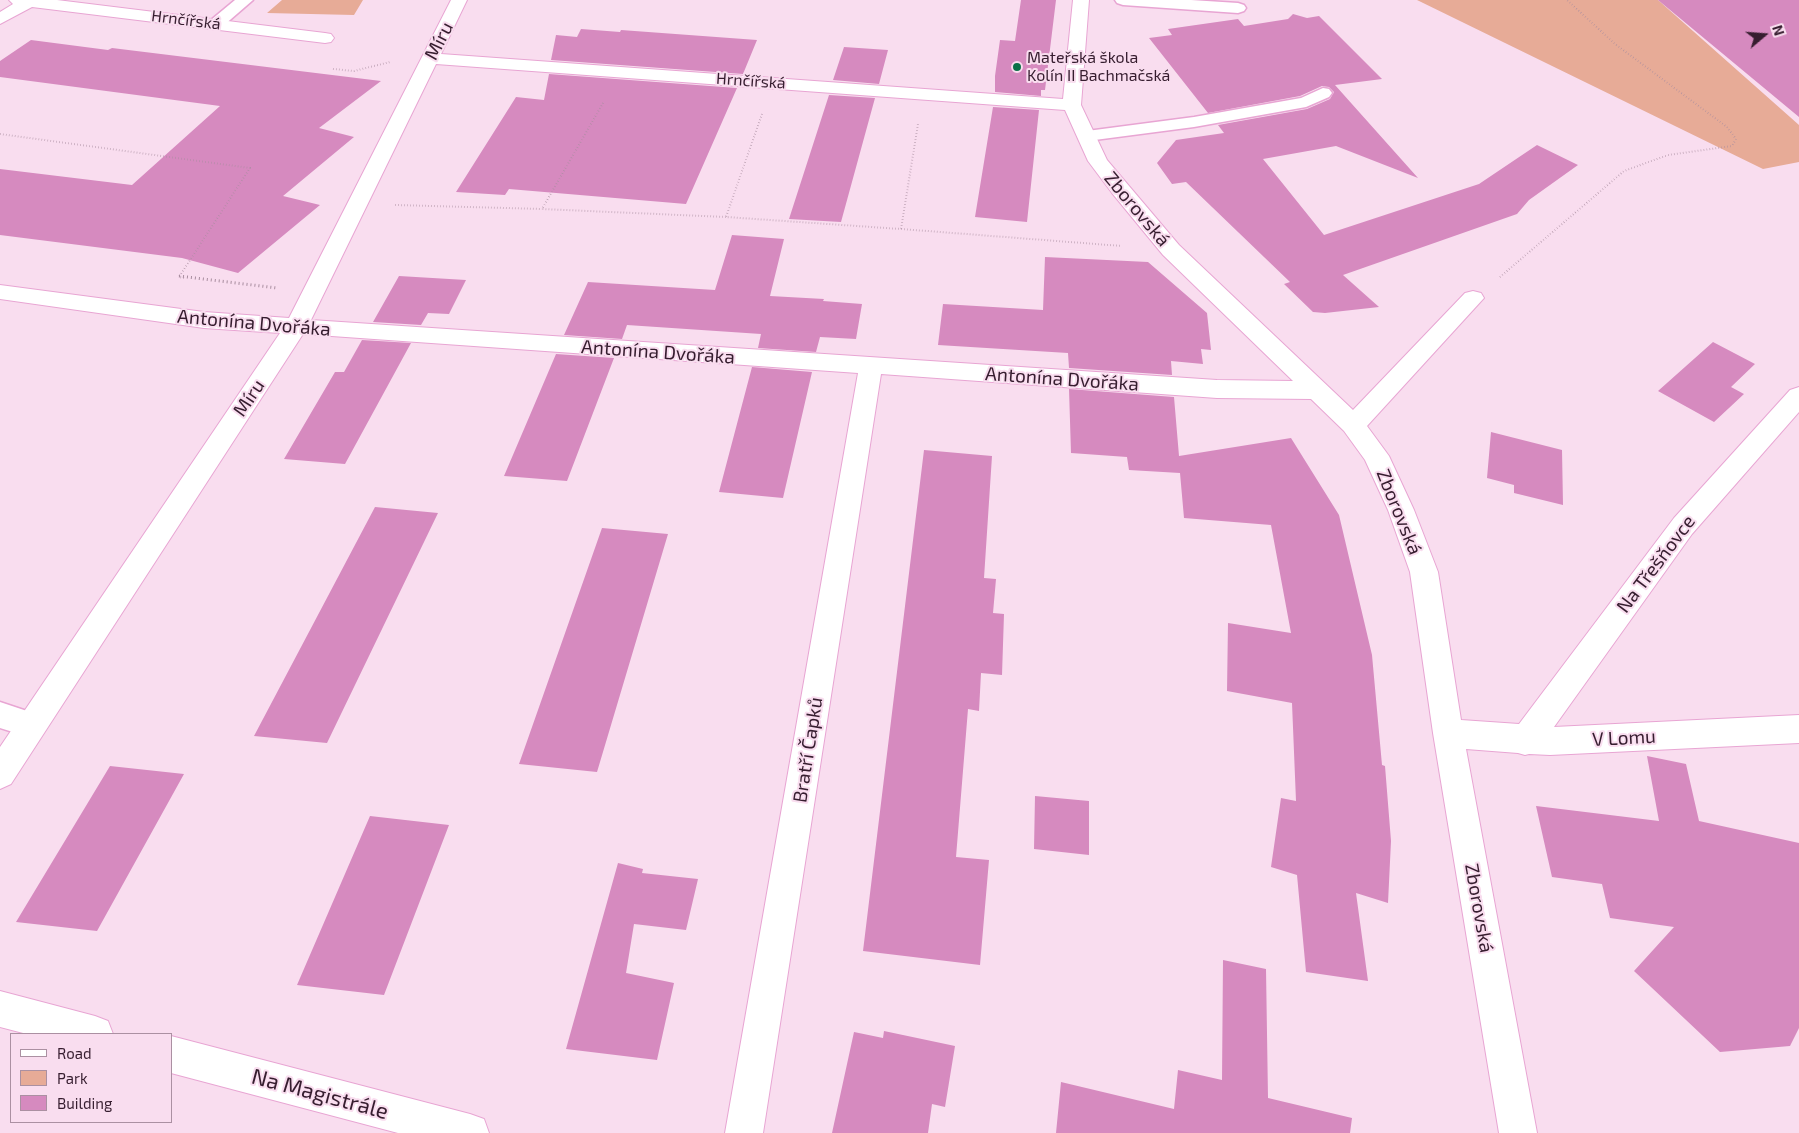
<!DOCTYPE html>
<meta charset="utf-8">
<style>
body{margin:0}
#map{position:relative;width:1799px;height:1133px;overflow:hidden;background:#f9ddef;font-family:"Exo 2",sans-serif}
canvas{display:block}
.legend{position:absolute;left:10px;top:1033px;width:162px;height:90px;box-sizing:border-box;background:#f9ddef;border:1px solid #ab90a2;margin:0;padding:6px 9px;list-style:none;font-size:15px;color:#361d2f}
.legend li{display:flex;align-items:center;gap:10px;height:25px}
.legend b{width:25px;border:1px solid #ab90a2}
.north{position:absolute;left:1739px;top:10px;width:50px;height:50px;-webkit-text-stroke:4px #f9ddef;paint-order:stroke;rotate:72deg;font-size:14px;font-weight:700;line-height:20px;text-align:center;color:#361d2f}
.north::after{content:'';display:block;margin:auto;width:18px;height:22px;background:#361d2f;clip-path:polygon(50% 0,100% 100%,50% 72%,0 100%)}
</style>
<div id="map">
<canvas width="1799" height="1133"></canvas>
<ul class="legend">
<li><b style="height:6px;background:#fff"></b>Road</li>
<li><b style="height:14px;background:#e7ab97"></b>Park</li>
<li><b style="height:14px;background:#d68abf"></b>Building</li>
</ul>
<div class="north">N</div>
</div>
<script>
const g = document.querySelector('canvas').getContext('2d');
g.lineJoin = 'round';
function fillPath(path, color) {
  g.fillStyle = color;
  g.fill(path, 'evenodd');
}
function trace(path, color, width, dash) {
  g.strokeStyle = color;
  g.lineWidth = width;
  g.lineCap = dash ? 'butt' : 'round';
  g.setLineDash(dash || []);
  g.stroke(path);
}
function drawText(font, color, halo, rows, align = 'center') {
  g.font = font + ' "Exo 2",sans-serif';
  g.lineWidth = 4;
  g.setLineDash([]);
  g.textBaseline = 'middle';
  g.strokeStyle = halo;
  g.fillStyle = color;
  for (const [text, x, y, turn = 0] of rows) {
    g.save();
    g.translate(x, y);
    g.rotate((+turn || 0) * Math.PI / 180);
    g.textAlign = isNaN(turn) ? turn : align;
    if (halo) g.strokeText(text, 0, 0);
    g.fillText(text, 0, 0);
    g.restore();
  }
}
const green = new Path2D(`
 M282,0h81l-9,15 -87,-2z
 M1417,0h241l141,125v37l-36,7z`);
const building = new Path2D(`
 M1021,0h35l-11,90h-4v6l-46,-4v-16l5,-36 15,1z
 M1658,0h141v117z
 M1293,14l14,4 12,-2 63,63 -47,6 83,93 -82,-32 -73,13 61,76 155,-51 58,-39 41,20 -49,35 -12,14 -174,61 36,32 -54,6 -12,-1 -29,-28 6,-2 -104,-100 -14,2 -15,-21 19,-23 48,-7 -6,-8 89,-16 23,-10 4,-7 -5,-5 -7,-1 -22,10 -92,17 -59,-75 23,-3 -4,-6 70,-10 6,7 44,-7z
 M581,29l39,3 1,-2 136,10 -14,34 -192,-14 5,-25 21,2z
 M31,40l77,10 4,-2 269,33 -62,47 35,9 -71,59 37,9 -82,68 -56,-15 -182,-23v-66l132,16 88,-79 -220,-29v-16z
 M844,47l44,3 -9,34 -46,-4z
 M549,74l188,14 -51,116 -177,-15 -4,6 -49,-3 60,-95 28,3z
 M829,95l46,3 -34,124 -52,-3z
 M993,107l46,3 -12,112 -52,-5z
 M732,235l52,4 -14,57 54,3 -1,2 39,3 -6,35 -36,-2 -4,15 -58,-4 3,-14 -134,-9 -5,14 -58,-4 24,-53 127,8z
 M1045,257l103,5 59,51 4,37 -10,-1 2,15 -32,-3 1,14 -103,-7 -1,-15 -130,-8 5,-41 100,6z
 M399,276l67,4 -17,34 -21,-1 -7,12 -48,-3z
 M362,340l49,3 -66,121 -61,-5 51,-87h9z
 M1713,342l42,22 -24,23 13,7 -30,28 -56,-31z
 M556,354l58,4 -47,123 -63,-5z
 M752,367l60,5 -29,126 -64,-6z
 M1069,389l105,8 5,59 112,-18 48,77 33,140 10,110 3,1 6,75 -3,62 -32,-10 12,88 -62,-9 -9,-97 -26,-8 10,-69 15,3 -4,-98 -65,-12 1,-68 63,10 -20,-108 -87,-7 -4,-45 -51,-3 -2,-13 -56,-4z
 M1491,432l71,18 1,55 -49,-12v-8l-27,-7z
 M924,450l68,6 -8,122 12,1 -3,34 11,1 -2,61 -21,-2 -2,38 -11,-2 -12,148 33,3 -9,105 -117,-14z
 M375,507l63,6 -111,230 -73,-7z
 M602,528l66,6 -71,238 -78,-8z
 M1647,756l39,8 13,57 100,22v185l-9,18 -70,6 -86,-81 40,-44 -64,-9 -8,-34 -50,-7 -16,-71 123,15z
 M110,766l74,8 -87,157 -81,-9z
 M1035,796l54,5v54l-55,-6z
 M370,816l79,9 -65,170 -87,-10z
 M618,863l25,6 -1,4 56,6 -12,51 -52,-6 -8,49 48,10 -17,77 -91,-11z
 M1223,960l43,9 2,129 84,20 -2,15h-294l5,-51 113,27 4,-39 44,10z
 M884,1031l71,15 -10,61 -13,-3 -4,29h-96l22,-101 29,6z`);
const pathFar1 = new Path2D(`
 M333,69l21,2 36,-9
 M603,103l-61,106 184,8
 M762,114l-36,103 175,12 17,-105
 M0,134l250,34 -71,109 5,1
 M395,205l147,4
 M901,229l221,17
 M1500,277l124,-106 44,-16 64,-9 4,-7 -9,-12 -112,-83 -48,-44`);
const path = new Path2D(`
 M179,276l98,12`);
const lane = new Path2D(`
 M235,0h18l-30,26h-12l-2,-3 2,-3z
 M1115,0h76l47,3 6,2 2,3 -2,3 -6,2 -115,-8 -6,-2z
 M1323,88l6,1 3,4 -3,4 -23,10 -112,20 -107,14 -6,-1 -3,-4 3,-4 6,-1 107,-14 107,-19z
 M0,702l42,14 5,9 -5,9 -10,4 -32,-10z`);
const street = new Path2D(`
 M9,0h48l268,33 6,1 3,4 -3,4 -6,1 -293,-36 -32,17v-12l13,-8z
 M451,0h16l-26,54 622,45 10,-99h16l-8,105 26,55 72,85 174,165 112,-117 8,-2 8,2 3,5 -117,128 22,30 25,54 24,62 23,148 58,4 155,-206 116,-128 9,-3v25l-107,122 -138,193 245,-12v28l-249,12 -21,-1 -4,1 -7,-2 -52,-4 71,384h-38l-66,-400 -23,-161 -22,-62 -23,-50 -21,-29 -33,-32 -94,-1 -336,-24 -118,759h-38l133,-760 -555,-39 -292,450 -11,5v-42l280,-414 -76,-5 -204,-29v-14l204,27 85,6zM436,64l629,46 23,51 24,32 51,62 130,126 -76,-1 -906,-60z
 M0,991l95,25 13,5 5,13h-86l-27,-7z
 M171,1036l299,78 14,5 5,14h-91l-227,-60z`);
const markers = [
 [1017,67,5,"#0b7148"]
];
const farStreetnames = [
 ["Hrnčířská",186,20,7],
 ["Hrnčířská",751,81,4]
];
const farPoinames = [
 ["Mateřská škola",1027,58],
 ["Kolín II Bachmačská",1027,76]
];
const streetNames = [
 ["Míru",439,41,-63],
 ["Zborovská",1137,209,50],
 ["Antonína Dvořáka",254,323,5],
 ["Antonína Dvořáka",658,352,4],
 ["Antonína Dvořáka",1062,379,4],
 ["Míru",249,398,-56],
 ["Zborovská",1399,512,68],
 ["Na Třešňovce",1656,564,-53],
 ["V Lomu",1624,738,-3],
 ["Bratří Čapků",808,750,-81],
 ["Zborovská",1479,908,80]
];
const nearStreetnames = [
 ["Na Magistrále",320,1094,15]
];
fillPath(green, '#e7ab97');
fillPath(building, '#d68abf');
trace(lane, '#e8a5d3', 3);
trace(street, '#e8a5d3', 2);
trace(pathFar1, '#a88d9f', 2, [0.5, 2.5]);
trace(path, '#a88d9f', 3, [1, 3]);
fillPath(lane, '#fff');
fillPath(street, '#fff');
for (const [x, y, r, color] of markers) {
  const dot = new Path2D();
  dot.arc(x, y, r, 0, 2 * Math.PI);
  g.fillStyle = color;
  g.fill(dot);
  trace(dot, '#f9ddef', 2);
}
drawText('16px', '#361d2f', '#f9ddef', farStreetnames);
drawText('16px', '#361d2f', '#f9ddef', farPoinames, 'left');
drawText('19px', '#361d2f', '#f9ddef', streetNames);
drawText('22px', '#361d2f', '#f9ddef', nearStreetnames);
</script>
